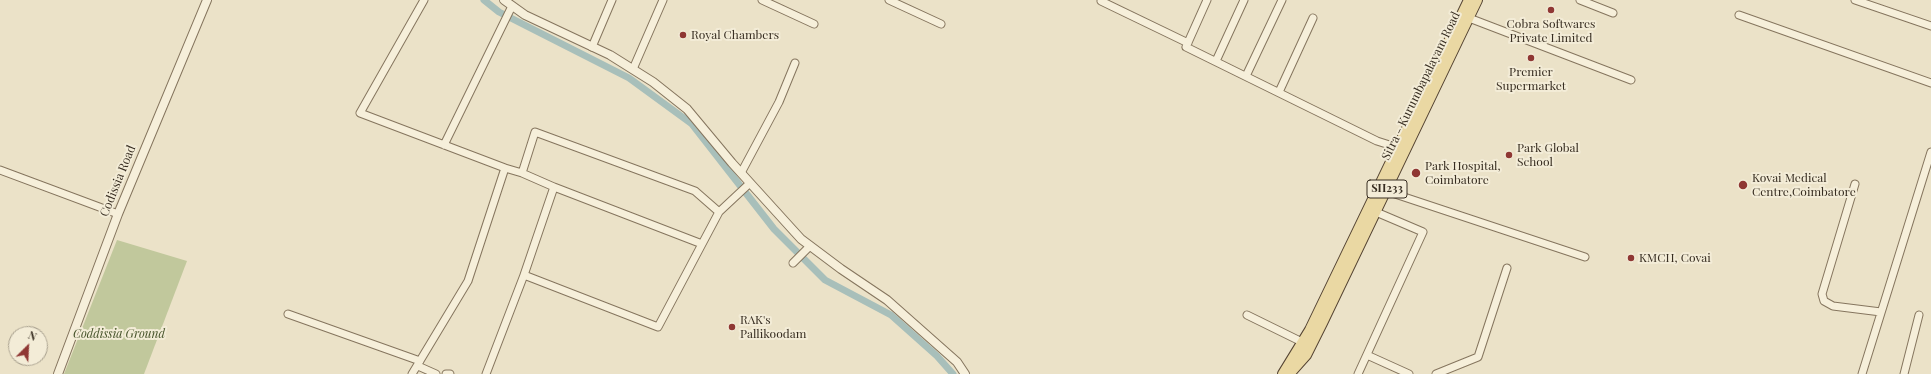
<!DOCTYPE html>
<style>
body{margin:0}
#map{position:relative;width:1931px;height:374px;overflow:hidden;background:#ebe2c8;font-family:"Playfair Display",serif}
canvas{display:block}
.north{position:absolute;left:8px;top:326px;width:40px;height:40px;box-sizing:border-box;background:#f3ecd7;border:1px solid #a8a08e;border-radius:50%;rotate:24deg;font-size:11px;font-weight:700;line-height:16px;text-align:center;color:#372d21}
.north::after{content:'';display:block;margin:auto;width:14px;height:18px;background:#8f3733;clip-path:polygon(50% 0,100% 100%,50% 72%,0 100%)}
</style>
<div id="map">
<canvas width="1931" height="374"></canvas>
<div class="north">N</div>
</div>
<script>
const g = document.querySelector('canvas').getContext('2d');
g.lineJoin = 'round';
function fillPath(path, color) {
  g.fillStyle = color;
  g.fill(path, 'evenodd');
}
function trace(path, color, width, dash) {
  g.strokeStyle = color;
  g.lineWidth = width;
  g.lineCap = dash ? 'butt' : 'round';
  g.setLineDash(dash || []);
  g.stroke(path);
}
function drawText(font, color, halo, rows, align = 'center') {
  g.font = font + ' "Playfair Display",serif';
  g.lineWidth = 4;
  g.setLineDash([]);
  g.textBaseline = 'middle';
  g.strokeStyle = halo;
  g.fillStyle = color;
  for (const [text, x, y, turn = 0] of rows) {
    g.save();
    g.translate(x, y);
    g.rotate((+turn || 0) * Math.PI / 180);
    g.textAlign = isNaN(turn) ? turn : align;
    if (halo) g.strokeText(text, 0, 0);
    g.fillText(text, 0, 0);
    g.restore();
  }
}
const green = new Path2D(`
 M117,240l70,21 -43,113h-80z`);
const canal = new Path2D(`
 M484,0l15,12 130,66 63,46 82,105 51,51 66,35 46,41 16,18`);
const minor = new Path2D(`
 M424,0l-64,113 145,55
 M762,0l52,24
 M889,0l52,24
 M1207,0l-21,47 191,94 25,8
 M1580,0l33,13
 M1855,0l76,26
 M1101,1l87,42
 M1739,15l192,68
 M1469,18l162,62
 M592,47l20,-47
 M1216,61l28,-61
 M633,69l30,-69
 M1246,76l36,-76
 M1279,92l34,-74
 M444,145l68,-139
 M0,170l118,44
 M741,173l38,-71 16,-39
 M1855,184l-33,110 2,7 9,5 48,6
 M554,187l-32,-14 13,-41 160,59 24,21
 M1386,191l199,66
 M702,244l-148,-57 -30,88 134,52 61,-115 31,-29
 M793,263l17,-17
 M288,314l132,47
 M1247,315l55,27
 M1367,355l42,19
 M418,366l18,8
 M412,374l56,-93 37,-113 17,5
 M446,374h4
 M486,374l38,-99
 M1358,374l65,-142 -47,-20
 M1436,374l42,-17 29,-89
 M1862,374l69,-222
 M1904,374l15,-59`);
const tertiary = new Path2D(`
 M504,0l21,15 85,40 43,27 34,27 45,54 69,76 40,30 46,31 70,62 8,12
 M58,374l60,-160 89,-214`);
const primary = new Path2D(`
 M1283,374l27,-44 159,-330
 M1289,374l17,-19 16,-32 155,-323`);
const markers = [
 [1551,10,4,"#8f3733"],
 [683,35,4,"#8f3733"],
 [1531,58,4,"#8f3733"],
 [1509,155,4,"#8f3733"],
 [1416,173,5,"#8f3733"],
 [1743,185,5,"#8f3733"],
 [1631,258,4,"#8f3733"],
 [732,327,4,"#8f3733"]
];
const shields = [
 [1387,189,40]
];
const shieldNames = [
 ["SH233",1387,189]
];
const poiNames = [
 ["Cobra Softwares",1551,24,"center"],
 ["Private Limited",1551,38,"center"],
 ["Royal Chambers",691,35],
 ["Premier",1531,72,"center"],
 ["Supermarket",1531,86,"center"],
 ["Park Global",1517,148],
 ["School",1517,162],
 ["Park Hospital,",1425,166],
 ["Coimbatore",1425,180],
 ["Kovai Medical",1752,178],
 ["Centre,Coimbatore",1752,192],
 ["KMCH, Covai",1639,258],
 ["RAK's",740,320],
 ["Pallikoodam",740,334]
];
const streetNames = [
 ["Sitra - Kurumbapalayam Road",1421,86,-64],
 ["Codissia Road",118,181,-68]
];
const parkNames = [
 ["Coddissia Ground",119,334]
];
fillPath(green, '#c1c89c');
trace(canal, '#a8bfba', 7);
trace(minor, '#85755e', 9);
trace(tertiary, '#85755e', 10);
trace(primary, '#544332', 12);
trace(minor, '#f6efda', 7);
trace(tertiary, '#f6efda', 8);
trace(primary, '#ead8a3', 10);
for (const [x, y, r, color] of markers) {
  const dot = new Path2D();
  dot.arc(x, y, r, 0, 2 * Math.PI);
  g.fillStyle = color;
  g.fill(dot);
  trace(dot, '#f3ecd7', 1.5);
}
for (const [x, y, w] of shields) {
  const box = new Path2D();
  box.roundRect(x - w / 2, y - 9, w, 18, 3);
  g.fillStyle = '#f3ecd7';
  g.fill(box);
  trace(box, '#372d21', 1);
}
drawText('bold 11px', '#372d21', null, shieldNames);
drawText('12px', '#372d21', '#f3ecd7', poiNames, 'left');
drawText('12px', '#372d21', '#f3ecd7', streetNames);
drawText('italic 12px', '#455229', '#f3ecd7', parkNames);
</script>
